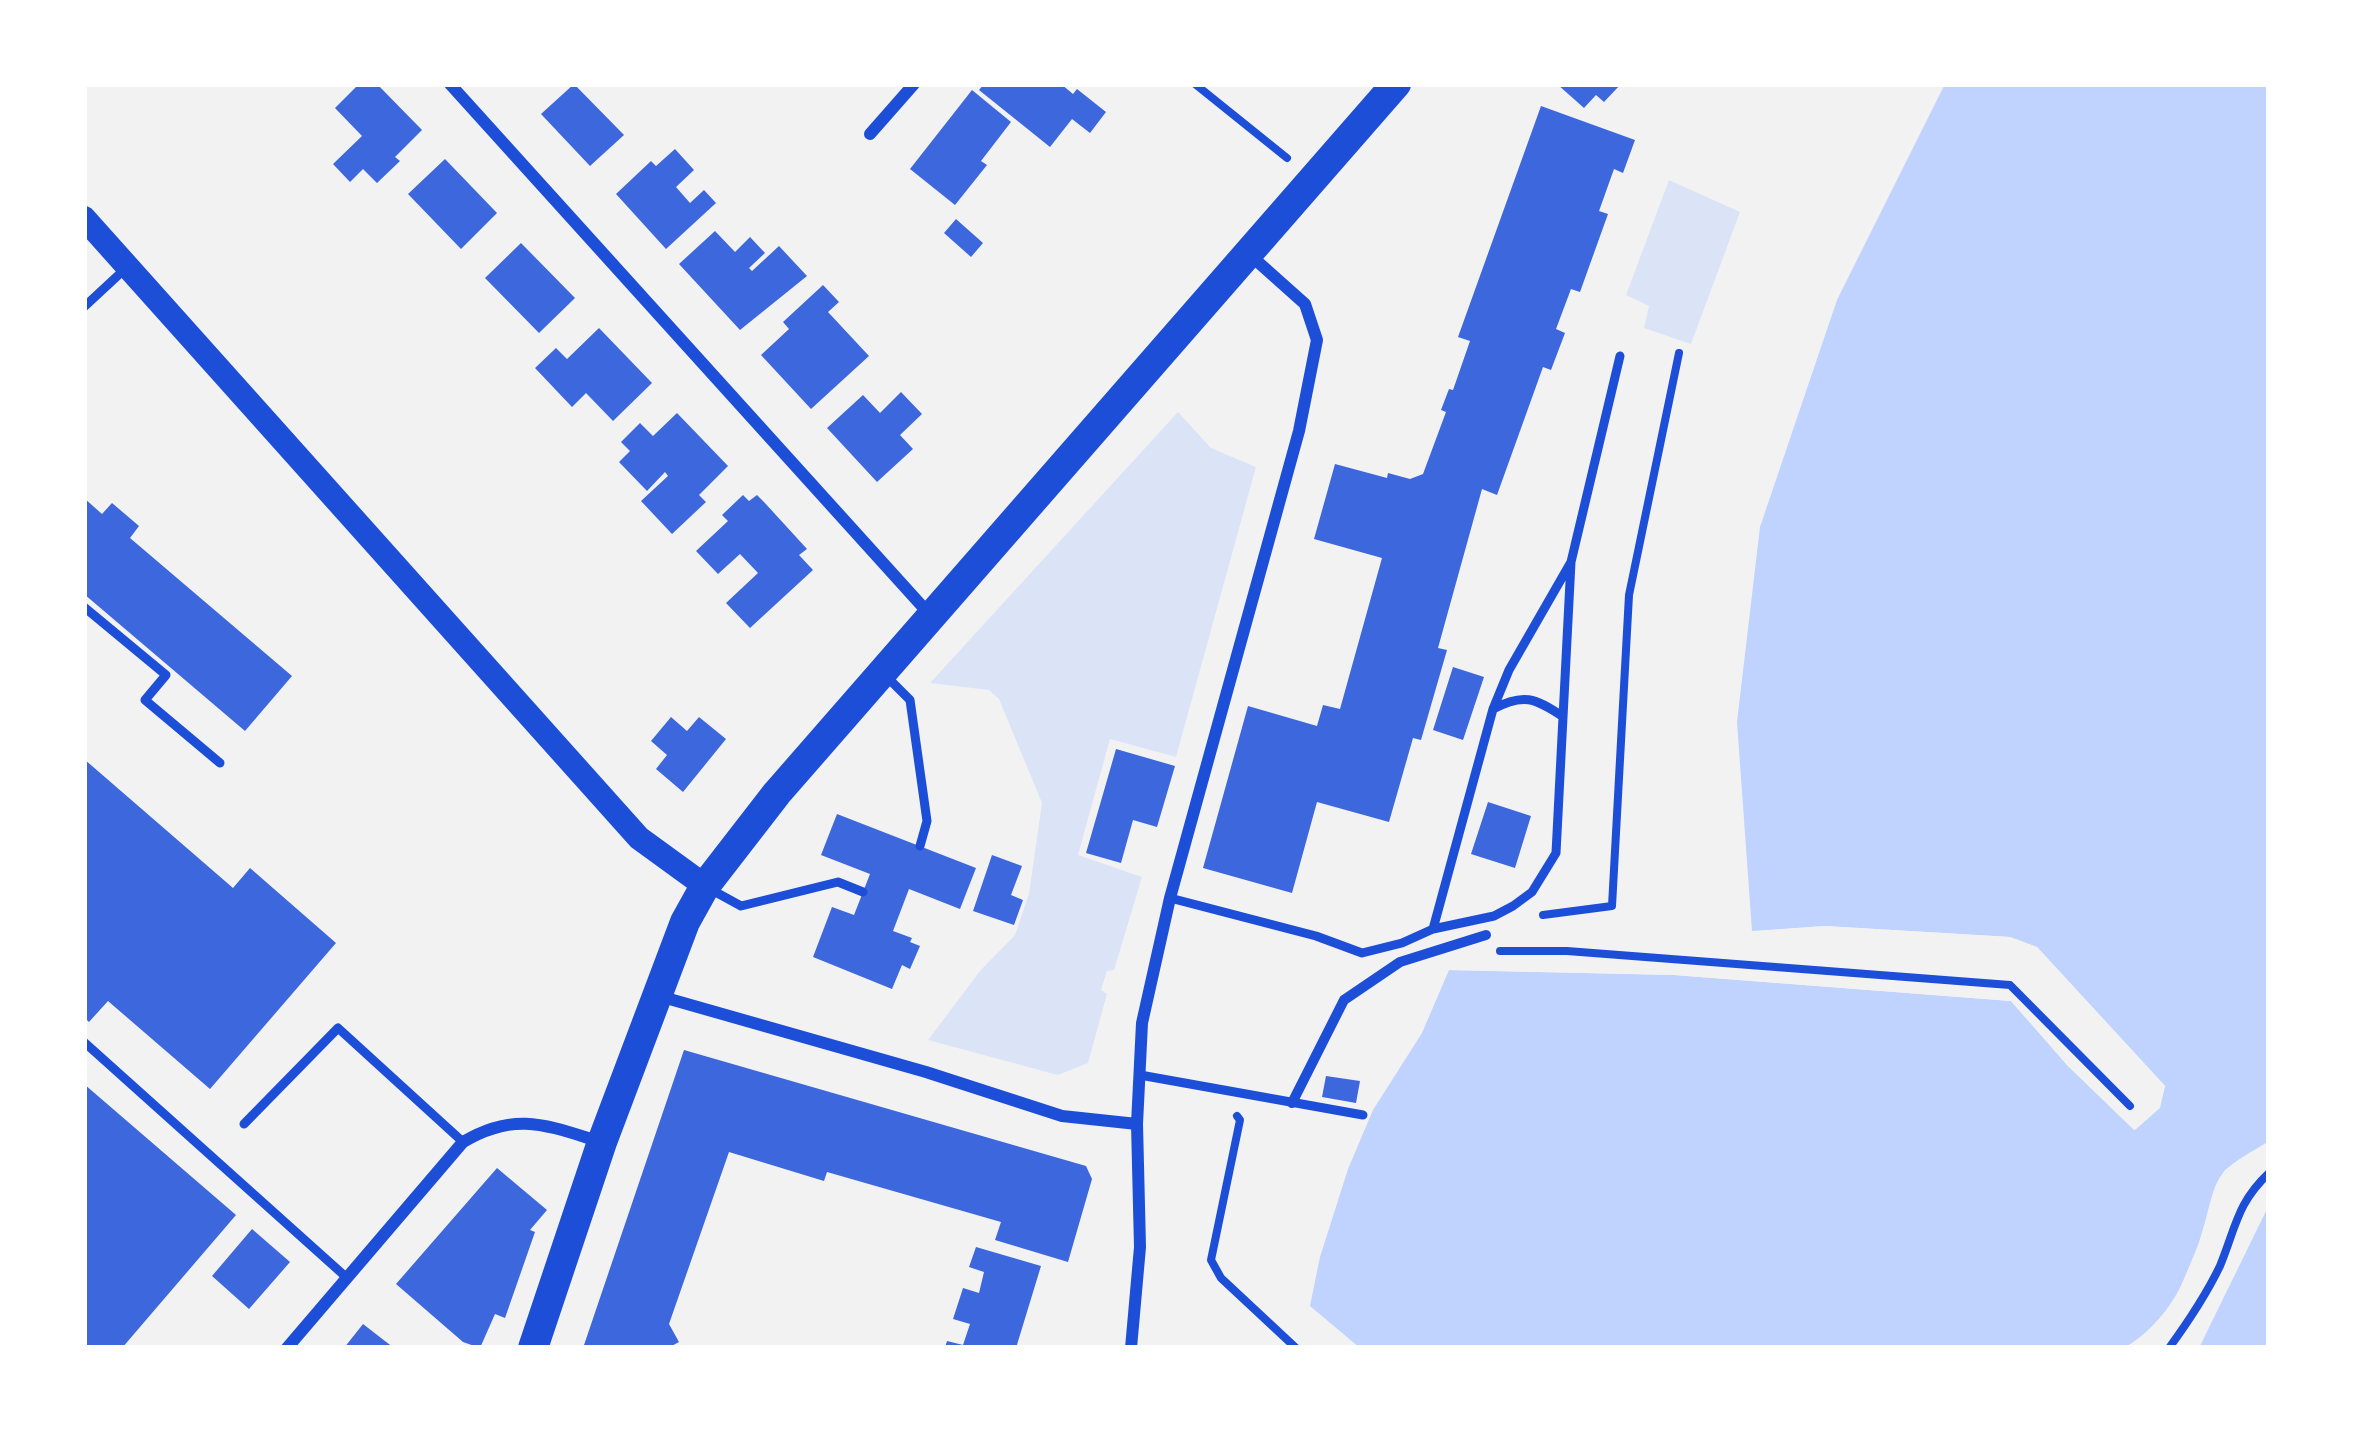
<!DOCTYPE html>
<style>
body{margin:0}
#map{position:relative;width:2353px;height:1432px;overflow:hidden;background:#f2f2f2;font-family:"Alegreya Sans",sans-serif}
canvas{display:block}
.frame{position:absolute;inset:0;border:87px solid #fff;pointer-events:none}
</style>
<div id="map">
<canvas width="2353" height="1432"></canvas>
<div class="frame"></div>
</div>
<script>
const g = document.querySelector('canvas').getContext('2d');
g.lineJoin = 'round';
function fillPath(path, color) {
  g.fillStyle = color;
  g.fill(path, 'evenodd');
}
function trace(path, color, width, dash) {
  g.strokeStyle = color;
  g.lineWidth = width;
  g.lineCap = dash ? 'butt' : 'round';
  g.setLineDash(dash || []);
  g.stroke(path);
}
const green = new Path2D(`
 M1669,180l71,32 -49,132 -47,-16 5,-22 -23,-11z
 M1178,412l33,36 45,19 -80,290 -66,-18 -32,116 64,22 -28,93 -7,1 -6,19 6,4 -19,69 -30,12 -130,-35 52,-69 35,-36 14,-41 13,-91 -43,-104 -10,-9 -59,-7z`);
const water = new Path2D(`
 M1945,84h324v1057c-15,10 -35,19 -46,32 -11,14 -14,36 -19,53 -14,49 -35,96 -80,122h-764l-50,-42 10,-49 28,-88 25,-59 49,-77 27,-63 225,5 337,26 57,65 66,64 25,-22 6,-22 -128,-139 -27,-10 -185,-11 -73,5 -15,-209 23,-195 77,-227z
 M2269,1205v143h-70z`);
const pier = new Path2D(`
 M1825,926l185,11 27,10 128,139 -5,22 -25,22 -67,-64 -57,-65 -337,-26 -225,-5 9,-6 216,5 338,26 123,127 19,-17 4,-17 -125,-136 -24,-9 -134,-10 -50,-1 -73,5 -6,-5z
 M2269,1141v8l-40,25 -7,13 -17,57 -27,64 -30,33 -12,7h-12l20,-12 29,-31 26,-62 17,-58 9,-15z`);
const building = new Path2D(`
 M359,84h18l45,46 -27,27 5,4 -23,22 -14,-14 -13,13 -17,-18 29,-28 -27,-28z
 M574,84l50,51 -34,31 -49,-52z
 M984,84h77l12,10 4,-5 29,23 -16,21 -18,-14 -22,28 -71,-57z
 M1557,84h64l-17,18 -8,-7 -12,13z
 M972,90l39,32 -30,39 6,4 -32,40 -45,-36z
 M1541,106l94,34 -12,33 -9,-4 -15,42 9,3 -28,78 -9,-3 -15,40 9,4 -14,37 -8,-3 -46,128 -15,-6 -44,159 9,2 -26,90 -8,-2 -24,84 -72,-20 -25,91 -89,-25 45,-162 69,20 6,-21 17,4 42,-151 -68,-19 21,-75 52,14 1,-5 22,6 13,-5 23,-62 -5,-2 8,-21 4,1 17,-49 -12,-4z
 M675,149l19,21 -18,17 14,16 14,-13 12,13 -50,46 -50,-55 35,-33 5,5z
 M445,159l52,54 -36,36 -53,-55z
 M956,219l27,24 -12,14 -27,-24z
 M715,231l20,21 15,-15 15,16 -16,15 3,3 27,-25 28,30 -67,54 -61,-66z
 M521,243l54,55 -36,35 -54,-55z
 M823,285l16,17 -11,10 41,44 -58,53 -50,-54 28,-26 -6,-7z
 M599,328l53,55 -39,38 -27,-28 -14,14 -37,-39 21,-20 11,11z
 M901,392l21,22 -22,21 13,14 -36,33 -50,-54 36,-33 17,18z
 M677,413l51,53 -29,29 7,7 -34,32 -31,-33 27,-25 -3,-4 -18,19 -28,-29 11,-11 -9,-9 19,-19 13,13z
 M743,495l6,6 8,-6 7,7 43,47 -8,6 14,15 -63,58 -24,-25 32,-30 -18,-19 -22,20 -22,-23 32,-30 -6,-6z
 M84,498l18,16 10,-11 27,23 -9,12 162,138 -47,55 -161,-137z
 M1453,667l31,10 -21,63 -30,-10z
 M671,717l16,14 12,-14 27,22 -43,53 -27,-23 11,-14 -16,-14z
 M1116,749l59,17 -18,61 -24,-7 -12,43 -35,-10z
 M84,759l149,129 17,-20 86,75 -126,146 -102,-88 -19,21 -5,-5z
 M1488,802l43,14 -16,52 -44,-14z
 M837,814l139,54 -16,41 -51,-20 -16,42 19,7 -2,4 10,4 -10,23 -8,-4 -10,24 -79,-32 19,-50 22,8 16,-41 -49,-19z
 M992,855l30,11 -11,29 12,5 -9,25 -41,-14z
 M684,1050l402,116 6,13 -24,83 -73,-22 6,-18 -174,-50 -3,9 -95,-29 -60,172 10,18 -11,6h-85z
 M1326,1076l34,5 -4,22 -34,-6z
 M84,1084l152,131 -114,133h-38z
 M497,1168l50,42 -17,20 5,2 -30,86 -10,-4 -15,34 -17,-6 -67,-58z
 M252,1229l38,33 -41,47 -37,-33z
 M976,1247l65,19 -25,82h-71l2,-7 16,4 7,-21 -17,-5 10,-31 16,5 5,-21 -15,-5z
 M363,1324l31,24h-50z`);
const path = new Path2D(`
 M1195,84l92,74
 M1543,915l69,-9 17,-311 50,-242
 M1500,951h67l443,34 120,121
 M1237,1116l3,4 -29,140 10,18 75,70
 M2169,1348c19,-26 37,-53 51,-82 16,-39 17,-63 49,-93`);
const service = new Path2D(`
 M84,307l42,-39
 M84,607l82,68 -21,25 75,63
 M886,676l24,24 17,121 -7,25
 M1493,709c30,-16 42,-11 69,7
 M710,889l31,17 97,-24 25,10
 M1170,898l146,38 46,17 40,-10 31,-14 61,-13 19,-10 19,-14 24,-39 15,-291
 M1433,929l60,-220 16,-39 62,-108 49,-206
 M84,1042l262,235
 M1140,1075l223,40
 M244,1124l94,-96 125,114`);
const pedestrian = new Path2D(`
 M1292,1103l52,-103 56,-38 86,-27`);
const minor = new Path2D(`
 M450,84l481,532
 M870,134l44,-50
 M659,996l267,76 136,44 75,8
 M287,1348l176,-206c52,-31 83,-17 138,0
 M1131,1348l9,-101 -3,-123 5,-101 28,-125 129,-467 18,-91 -12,-36 -56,-50`);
const secondary = new Path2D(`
 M84,218l555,620 66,48`);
const primary = new Path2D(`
 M533,1348l69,-206 83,-220 20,-36 72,-93 619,-709`);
fillPath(green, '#dbe4f7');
fillPath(water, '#bfd3fe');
fillPath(pier, '#f2f2f2');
fillPath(building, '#3d67dc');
trace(path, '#1d4ed8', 8);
trace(service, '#1d4ed8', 9);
trace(pedestrian, '#1d4ed8', 10);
trace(minor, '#1d4ed8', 12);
trace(secondary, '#1d4ed8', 24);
trace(primary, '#1d4ed8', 30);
</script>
